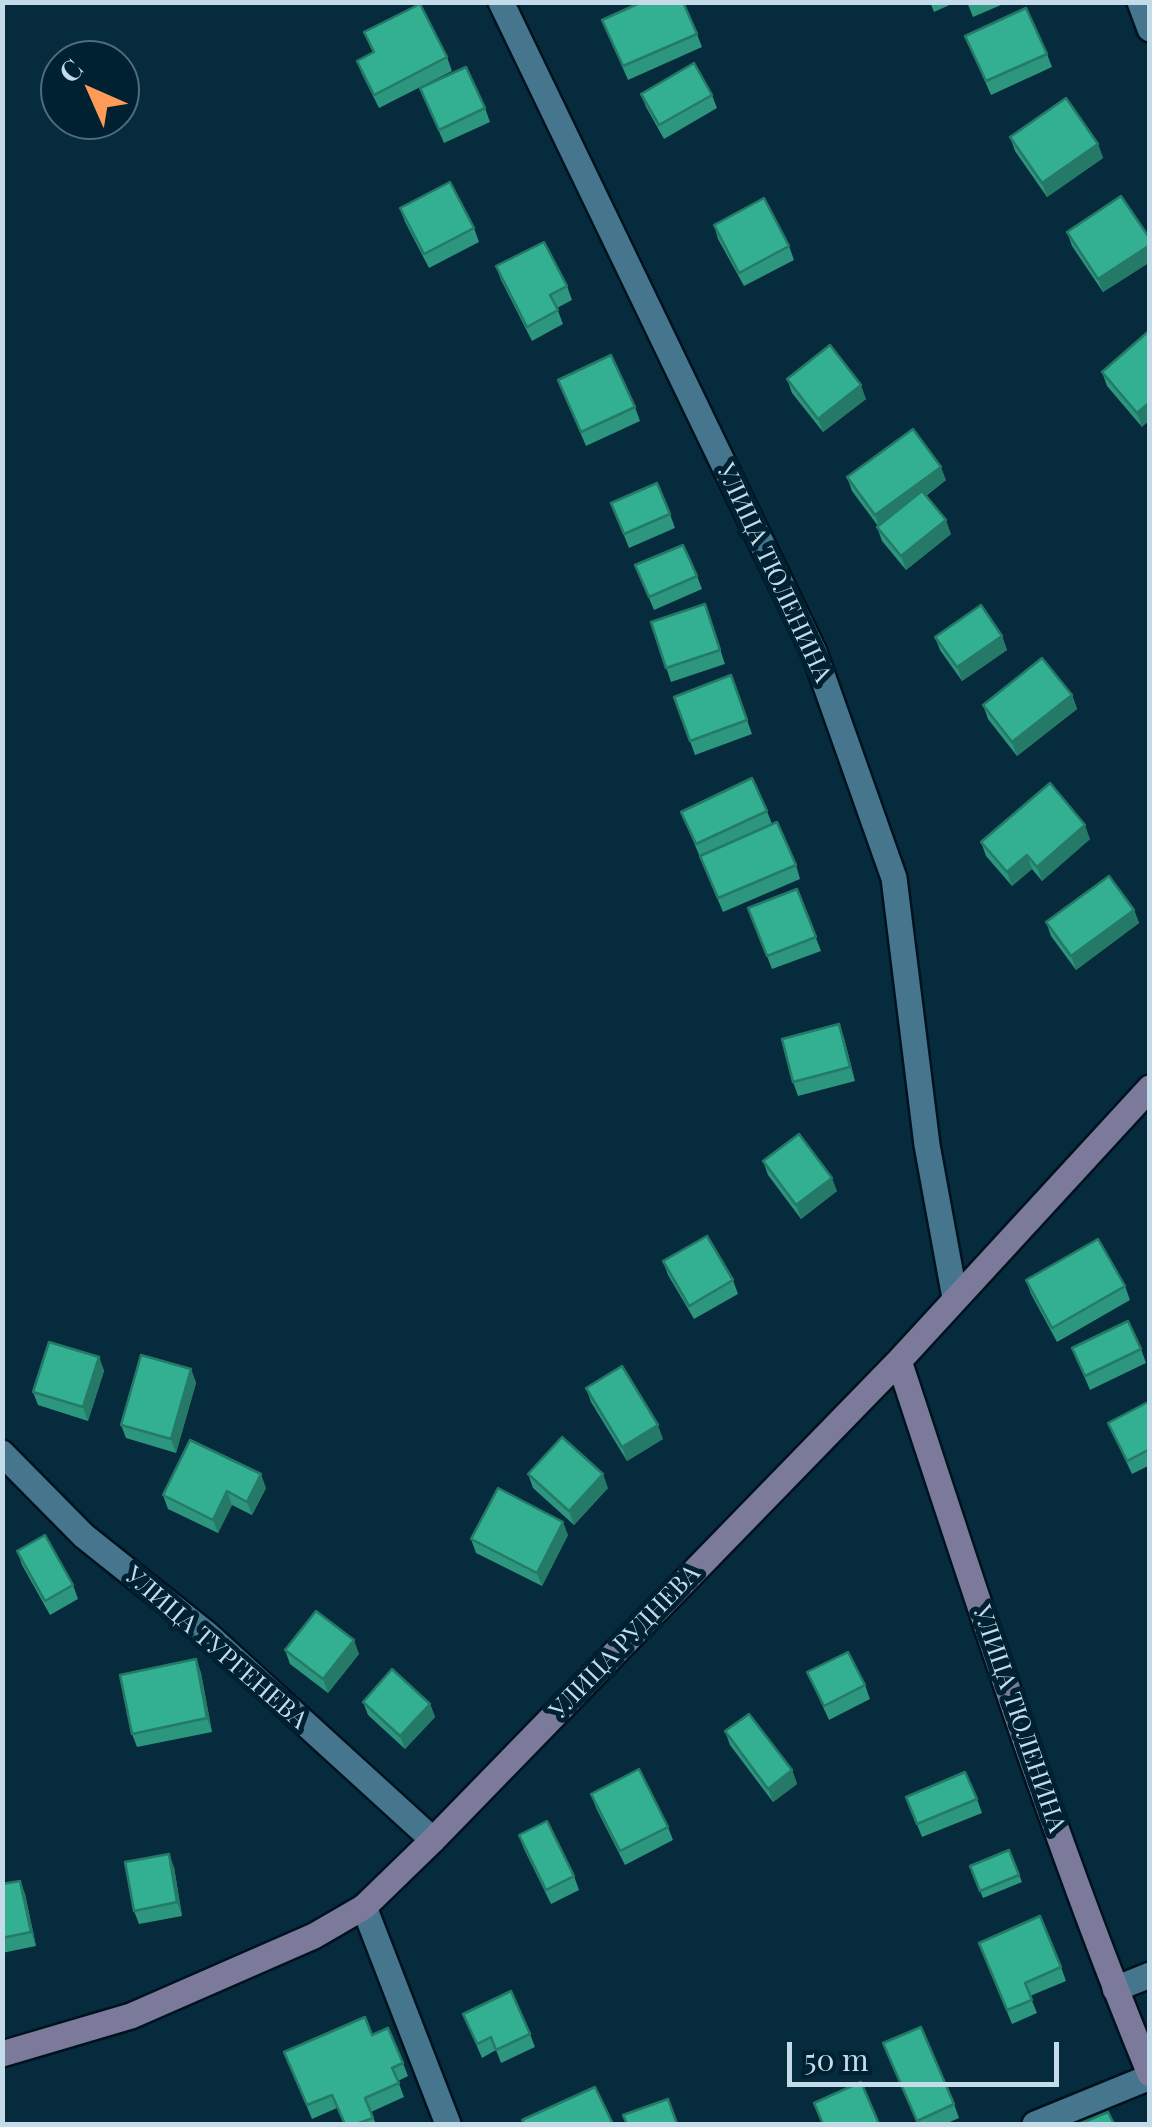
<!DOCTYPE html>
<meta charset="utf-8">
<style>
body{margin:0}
#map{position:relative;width:1152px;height:2127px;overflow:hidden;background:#052b3c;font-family:"Playfair Display",serif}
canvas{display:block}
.frame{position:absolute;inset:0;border:5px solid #c4dcea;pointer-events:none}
.north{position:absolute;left:40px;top:40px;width:100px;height:100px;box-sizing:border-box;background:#002132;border:2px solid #4e6c7c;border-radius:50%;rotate:315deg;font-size:28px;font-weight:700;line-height:40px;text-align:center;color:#c4dcea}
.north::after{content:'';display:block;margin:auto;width:35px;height:45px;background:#fe9c57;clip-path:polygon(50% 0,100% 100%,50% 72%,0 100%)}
.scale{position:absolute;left:787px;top:2042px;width:272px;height:45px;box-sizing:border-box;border:5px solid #c4dcea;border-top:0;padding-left:12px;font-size:30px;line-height:35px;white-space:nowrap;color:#c4dcea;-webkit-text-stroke:8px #002132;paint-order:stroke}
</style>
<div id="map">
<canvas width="1152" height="2127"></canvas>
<div class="frame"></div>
<div class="north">С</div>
<div class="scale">50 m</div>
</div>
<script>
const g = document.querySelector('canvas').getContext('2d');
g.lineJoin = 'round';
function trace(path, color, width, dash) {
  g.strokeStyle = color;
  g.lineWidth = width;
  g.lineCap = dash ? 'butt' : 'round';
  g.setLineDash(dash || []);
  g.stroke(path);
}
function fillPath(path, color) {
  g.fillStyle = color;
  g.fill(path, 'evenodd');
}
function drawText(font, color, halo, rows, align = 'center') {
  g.font = font + ' "Playfair Display",serif';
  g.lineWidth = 10;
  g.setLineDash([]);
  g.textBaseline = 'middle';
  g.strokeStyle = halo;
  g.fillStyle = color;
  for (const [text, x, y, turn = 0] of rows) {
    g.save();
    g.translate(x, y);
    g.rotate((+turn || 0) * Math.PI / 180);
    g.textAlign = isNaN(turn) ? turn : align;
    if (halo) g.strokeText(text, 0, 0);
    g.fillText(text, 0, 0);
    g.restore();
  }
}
const street = new Path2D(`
 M501,2l313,650 80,226 33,267 28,153
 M1140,2l10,27
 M2,1453l82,83 123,98 226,206
 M364,1907l84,217
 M1115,1989l35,-14
 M1035,2124l115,-47`);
const secondary = new Path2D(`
 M899,1361c79,239 155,480 251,713
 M2,2054l129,-38 183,-80 50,-29 69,-67 466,-479 251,-273`);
const wall = new Path2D(`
 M930,2h26l-22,10z
 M967,2h41l-35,15z
 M602,20l95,14 5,13 -74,33z
 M364,32l83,25 5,14 -73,37 -17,-34 -5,-13 16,-8z
 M965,36l82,18 5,13 -61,28z
 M420,88l65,20 5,14 -46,21z
 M641,94l71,1 5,13 -53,31 -18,-32z
 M1010,137l88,7 5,14 -56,39 -32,-46z
 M400,208l74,20 5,14 -50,26 -24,-46z
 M714,225l75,21 5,14 -50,26 -26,-47z
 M1067,232l83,7v23l-47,30 -31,-46z
 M496,266l71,20 5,14 -15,8 6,16 -31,17 -31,-61z
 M1150,330l-8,97 -35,-41 -5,-14z
 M787,379l79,20 -43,33 -31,-39z
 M558,380l77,27 5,14 -54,25z
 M847,477l99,3 -20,16 25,38 -45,36 -24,-29 -5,-14 1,-1 -26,-35z
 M611,503l59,11 5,14 -46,20z
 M635,565l62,11 5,13 -48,21z
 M705,604l20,60 -54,18 -20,-60z
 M1002,636l5,14 -45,31 -22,-31 -5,-13z
 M731,675l21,59 -57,21 -21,-58z
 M1072,695l5,14 -60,47 -29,-37 -5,-14z
 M767,811l5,13 24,41 4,14 -77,33 -42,-100z
 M1090,839l-48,42 -10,-12 -20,17 -26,-30 -5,-14z
 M797,889l24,62 -49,18 -24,-61z
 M1134,910l5,13 -63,47 -25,-34 -5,-14z
 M844,1038l11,43 -57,15 -5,-14z
 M763,1161l74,30 -36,28 -33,-44z
 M663,1261l70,19 5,14 -44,25 -26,-44z
 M1026,1280l99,6 5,14 -73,42 -26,-48z
 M1072,1348l69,1 5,14 -56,27z
 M99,1357l5,14 -16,50 -50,-16 -5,-13z
 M191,1369l5,14 -20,70 -50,-15 -5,-13z
 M586,1388l77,51 -36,22 -36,-59z
 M1150,1401v64l-18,9 -24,-51z
 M528,1474l80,14 -34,37 -41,-37z
 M266,1488l-14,27 -20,-10 -14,28 -50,-24 -5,-14z
 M568,1535l-26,51 -66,-33 -5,-14z
 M17,1551l56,34 5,14 -28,16 -28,-50z
 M285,1650l74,4 -31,39 -38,-29z
 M196,1659l5,14 11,59 -75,15 -5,-13z
 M807,1672l58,13 5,14 -41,21z
 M363,1702l67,2 5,13 -30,32 -37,-34z
 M725,1731l67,39 5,14 -24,18 -43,-57z
 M591,1794l77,33 5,13 -48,25 -29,-57z
 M906,1797l71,2 5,14 -60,24z
 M519,1835l55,41 5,14 -28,14 -27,-55z
 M1009,1850l13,32 -39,16 -13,-32z
 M174,1867l8,49 -43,8 -5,-13z
 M20,1881l5,13 11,52 -34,7v-69z
 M984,1956l77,11 5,14 -36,15 7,17 -25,11z
 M463,2014l67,20 5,13 -34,16 -5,-13 -14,8z
 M372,2035l31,28 5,13 -10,5 6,16 -33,15 5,12h-32l-7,-16 -25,11 -28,-67z
 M883,2043l71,61 5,14 -14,6h-27z`);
const shadedWall = new Path2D(`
 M1098,144l5,14 -56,39 -5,-14z
 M1150,245v17l-47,30 -5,-13z
 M861,385l5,14 -43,33 -5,-13z
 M1150,402v18l-8,7 -5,-14z
 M941,467l5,13 -66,49 -5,-14z
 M946,520l5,14 -45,36 -5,-14z
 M1002,636l5,14 -45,31 -5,-14z
 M1072,695l5,14 -60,47 -5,-14z
 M1085,825l5,14 -48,42 -5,-14z
 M1027,855l5,14 -20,17 -5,-14z
 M1134,910l5,13 -63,47 -5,-14z
 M839,1024l5,14 11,43 -5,-14z
 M832,1178l5,13 -36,28 -5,-14z
 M99,1357l5,14 -16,50 -5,-14z
 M191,1369l5,14 -20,70 -5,-14z
 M658,1425l5,14 -36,22 -5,-14z
 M261,1474l5,14 -14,27 -5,-13z
 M603,1474l5,14 -34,37 -5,-14z
 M227,1491l5,14 -14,28 -5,-13z
 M563,1522l5,13 -26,51 -5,-13z
 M354,1640l5,14 -31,39 -5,-14z
 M196,1659l5,14 11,59 -5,-14z
 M430,1704l5,13 -30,32 -5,-13z
 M792,1770l5,14 -24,18 -5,-13z
 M169,1854l5,13 8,49 -5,-14z
 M20,1881l5,13 11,52 -5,-14z`);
const building = new Path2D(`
 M642,2h41l14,32 -74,32 -21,-46z
 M420,4l27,53 -73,38 -17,-34 17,-9 -10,-20z
 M1026,8l21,46 -61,27 -21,-45z
 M694,63l18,32 -53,30 -18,-31z
 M466,67l19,41 -46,22 -19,-42z
 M1066,98l32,46 -56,39 -32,-46z
 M450,182l24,46 -50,26 -24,-46z
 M1121,196l29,43v6l-52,34 -31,-47z
 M764,198l25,48 -50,27 -25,-48z
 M544,242l23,44 -17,9 8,15 -31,17 -31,-61z
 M1150,330v72l-13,11 -35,-41z
 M830,345l31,40 -43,34 -31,-40z
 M611,355l24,52 -54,25 -23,-52z
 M913,429l28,38 -66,48 -28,-38z
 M657,483l13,31 -46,20 -13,-31z
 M922,491l24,29 -45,36 -24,-29z
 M683,545l14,31 -48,21 -14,-32z
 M705,604l15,46 -54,18 -15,-46z
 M981,605l21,31 -45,31 -22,-30z
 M1042,658l30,37 -60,47 -29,-37z
 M731,675l16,45 -57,21 -16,-44z
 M752,778l15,33 -71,33 -15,-32z
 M1050,783l35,42 -48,42 -10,-12 -20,17 -26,-30z
 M777,822l19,43 -78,33 -18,-42z
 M1109,876l25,34 -63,46 -25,-34z
 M797,889l19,48 -49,19 -19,-48z
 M839,1024l11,43 -57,15 -11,-43z
 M799,1134l33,44 -36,27 -33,-44z
 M707,1236l26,44 -44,26 -26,-45z
 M1098,1239l27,47 -73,42 -26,-48z
 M1128,1321l13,28 -56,27 -13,-28z
 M49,1342l50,15 -16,50 -50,-15z
 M141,1355l50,14 -20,70 -50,-14z
 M622,1366l36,59 -36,22 -36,-59z
 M1150,1401v48l-23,12 -19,-38z
 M562,1437l41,37 -34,37 -41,-37z
 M190,1440l71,34 -14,28 -20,-11 -14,29 -50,-25z
 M498,1488l65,34 -26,51 -66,-34z
 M45,1535l28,50 -28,16 -28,-50z
 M316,1611l38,29 -31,39 -38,-29z
 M848,1652l17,33 -41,21 -17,-34z
 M196,1659l11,59 -75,16 -12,-59z
 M392,1669l38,35 -30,32 -37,-34z
 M749,1714l43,56 -24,19 -43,-58z
 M639,1769l29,58 -48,24 -29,-57z
 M965,1772l12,27 -60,25 -11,-27z
 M547,1821l27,55 -28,14 -27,-55z
 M1009,1850l10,25 -39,16 -10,-25z
 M169,1854l8,48 -43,9 -9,-49z
 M20,1881l11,51 -29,6v-54z
 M1040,1916l21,51 -36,16 7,17 -25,10 -28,-67z
 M511,1991l19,43 -34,16 -5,-13 -14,7 -14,-30z
 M365,2017l7,18 16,-7 15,35 -11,5 7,15 -34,15 8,20 -17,6h-11l-13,-29 -25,10 -23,-53z
 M921,2027l33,77 -37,17 -34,-78z
 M861,2082l18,42h-56l-9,-21z
 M595,2087l18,37h-89l-2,-4z
 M668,2099l9,25h-50l-4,-9z
 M1108,2112l6,12h-35z`);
const streetNames = [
 ["УЛИЦА ТЮЛЕНИНА",774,573,65],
 ["УЛИЦА РУДНЕВА",625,1642,-46],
 ["УЛИЦА ТУРГЕНЕВА",216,1648,41],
 ["УЛИЦА ТЮЛЕНИНА",1019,1719,71]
];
trace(street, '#00121e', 30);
trace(secondary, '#00121e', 30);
trace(street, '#46758e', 25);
trace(secondary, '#7b7a9a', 25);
fillPath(wall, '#2c967e');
fillPath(shadedWall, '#247a66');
fillPath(building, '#33af92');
trace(building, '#247a66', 2.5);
drawText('25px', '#c4dcea', '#002132', streetNames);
</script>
